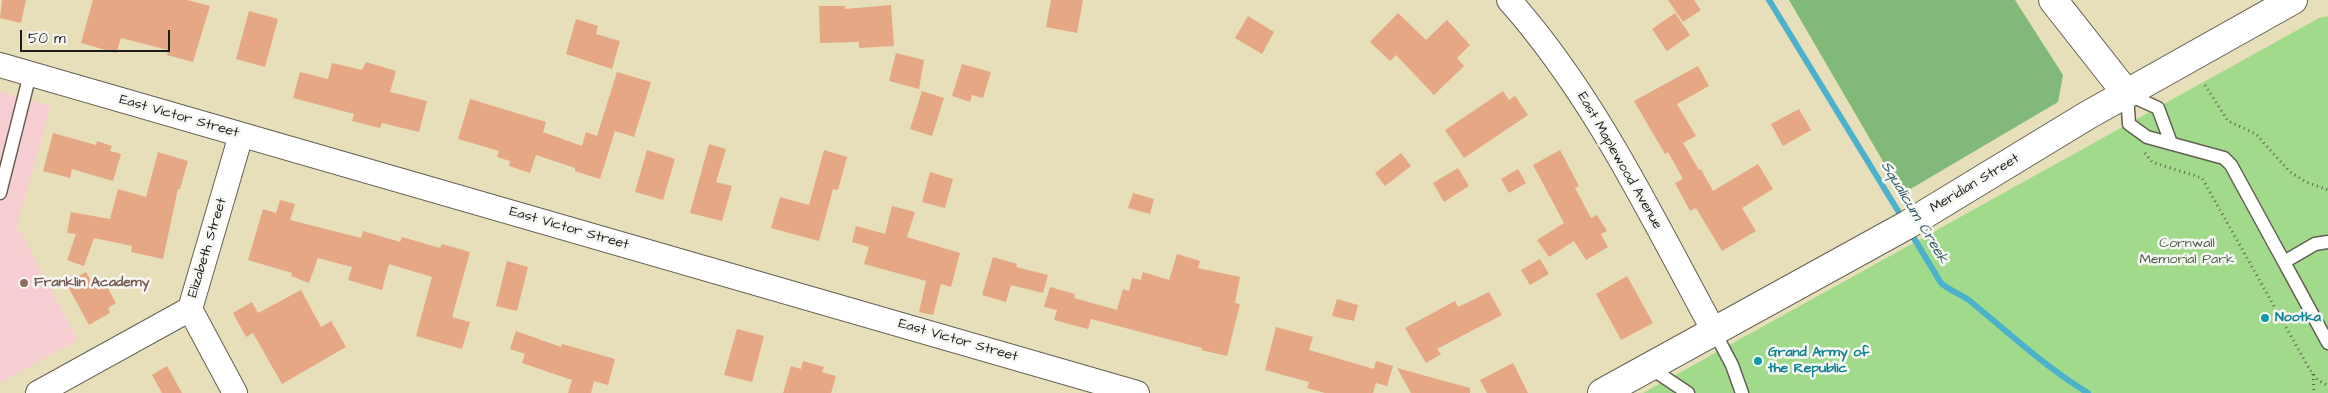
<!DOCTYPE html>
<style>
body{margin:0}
#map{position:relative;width:2328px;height:393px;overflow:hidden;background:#e7dfba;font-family:"Architects Daughter",sans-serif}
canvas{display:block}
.scale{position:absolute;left:20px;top:30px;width:150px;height:22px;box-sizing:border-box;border:2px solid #1c1c1c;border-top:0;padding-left:6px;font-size:15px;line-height:18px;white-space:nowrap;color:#1c1c1c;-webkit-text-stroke:4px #f6f6f2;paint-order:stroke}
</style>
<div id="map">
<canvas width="2328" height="393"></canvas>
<div class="scale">50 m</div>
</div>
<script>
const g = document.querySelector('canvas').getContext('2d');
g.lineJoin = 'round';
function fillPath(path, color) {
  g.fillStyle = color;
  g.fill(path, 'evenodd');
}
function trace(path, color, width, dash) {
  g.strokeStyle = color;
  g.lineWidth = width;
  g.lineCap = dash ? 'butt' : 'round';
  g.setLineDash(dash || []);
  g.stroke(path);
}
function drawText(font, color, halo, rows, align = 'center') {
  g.font = font + ' "Architects Daughter",sans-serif';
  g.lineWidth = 5;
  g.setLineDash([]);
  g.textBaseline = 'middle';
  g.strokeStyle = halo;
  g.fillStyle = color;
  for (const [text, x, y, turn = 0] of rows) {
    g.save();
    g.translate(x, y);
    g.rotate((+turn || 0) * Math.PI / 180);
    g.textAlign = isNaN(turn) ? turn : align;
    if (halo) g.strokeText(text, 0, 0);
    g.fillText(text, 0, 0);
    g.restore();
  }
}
const built = new Path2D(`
 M0,91l51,15 -34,120 61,114 -78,43z`);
const green = new Path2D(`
 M2328,16v377h-685l676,-375z`);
const forest = new Path2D(`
 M1789,0h226l48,75 -5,27 -156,92z`);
const stream = new Path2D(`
 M1769,0l134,219
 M1909,230l32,53c9,8 20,11 29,18 39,32 75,66 118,92`);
const building = new Path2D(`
 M2,0h24l-5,23 -21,-5z
 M93,0h94l23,6 -17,56 -26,-7 1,-5 -47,-12 -5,15 -35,-10z
 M1051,0h32l-6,33 -31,-6z
 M1668,0h26l7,10 -18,12z
 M891,5l3,41 -35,2v-6l-39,1 -1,-37h26v3z
 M249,11l29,8 -13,48 -29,-8z
 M1398,13l28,27 21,-20 23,25 -13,13 7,8 -30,29 -38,-40 -6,6 -20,-19z
 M1675,13l15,22 -23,16 -15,-22z
 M1248,16l26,16 -12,22 -27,-16z
 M576,19l22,7 -2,8 24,7 -8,28 -46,-15z
 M896,53l28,7 -5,29 -30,-8z
 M366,62l30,9 -6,21 37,9 -8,31 -37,-9 -2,5 -28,-7 2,-7 -61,-16 7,-26 28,7 4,-16 30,7z
 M962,64l29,8 -8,26 -11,-3 -2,7 -18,-6z
 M1698,66l11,20 -32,18 19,32 -13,7 16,27 2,-1 12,22 45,-27 15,25 -31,19 14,23 -34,20 -26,-43 -6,3 -15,-28 8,-4 -15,-27 -3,2 -31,-53z
 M617,72l34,10 -17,55 -19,-6 -15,48 -25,-8v-3l-39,-13 -6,18 -21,-7 1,-5 -13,-4 2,-6 -41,-12 12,-40 76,23 -3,10 39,14 4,-14 11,4z
 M922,91l22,7 -12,38 -22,-7z
 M1503,91l6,9 6,-4 13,19 -64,43 -19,-28z
 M1799,109l12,21 -28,16 -12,-22z
 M53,133l43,12 1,-4 15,5 -2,5 11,3 -8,27 -41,-12 -2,9 -27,-7z
 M709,144l17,5 -10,33 16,4 -10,35 -32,-8z
 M647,150l28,9 -12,41 -28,-8z
 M824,150l23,7 -9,33 -5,-1 -14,52 -48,-13 9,-31 29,8z
 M1560,150l19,36 -4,2 16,30 6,-3 10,16 -6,3 7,13 -22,13 -12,-19 -25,16 -12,-17 27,-17 -31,-58z
 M158,152l30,9 -8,28h-2l-15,70 -32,-7 1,-6 -38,-8 -10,28 -17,-6 9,-26 -9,-1 4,-21 39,7 8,-30 28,8z
 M1401,153l10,13 -26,20 -10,-13z
 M1458,168l11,18 -25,16 -11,-19z
 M1518,169l8,14 -17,10 -8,-14z
 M930,172l23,7 -8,29 -23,-6z
 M1133,193l21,6 -4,15 -22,-6z
 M280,200l15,4 -5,16 71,18 2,-7 37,11 2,-5 38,11 2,-4 28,8 -18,65 18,5 -8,27 -46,-13 16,-59 -43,-13 -7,26 -34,-10 4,-13 -34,-9 -9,25 -18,-7 1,-3 -44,-13 15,-51 13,4z
 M892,206l23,6 -8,25 53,16 -9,34 -10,-3 -8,31 -14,-3 7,-31 -62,-17 5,-17 -17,-5 4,-16 29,8z
 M1177,254l23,7 -2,7 42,9 -5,26 5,1 -13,52 -26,-6 1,-2 -111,-29 -3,10 -34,-9 3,-10 -13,-3 6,-20 25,7 -1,4 43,12 6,-21 6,2 3,-13 9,2 2,-8 26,8z
 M993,257l24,7 -1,3 32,8 -5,18 -32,-8 -5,17 -24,-7z
 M1540,259l9,15 -19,11 -9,-15z
 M507,261l21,6 -11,44 -21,-5z
 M86,272l9,16 10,-5 11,20 -8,5 2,5 -21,12 -23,-42z
 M1627,276l26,47 -32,17 -25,-46z
 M301,290l20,37 10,-6 15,26 -64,37 -29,-51 -7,4 -13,-24 19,-11 6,11z
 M1489,292l13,23 -65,34 4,5 -15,9 -21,-35 50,-27 3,6z
 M1337,299l21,6 -4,16 -22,-5z
 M1276,327l37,10 -4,13 65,19 2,-8 17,5 -6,20 -11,-3 -3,10h-48l-18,-5 2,-6 -44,-12z
 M737,329l27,7 -12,46 -28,-7z
 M516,331l45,16 1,-3 53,15 -7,26 -14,-4 -3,12h-23l4,-13 -50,-17 3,-9 -15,-5z
 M803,361l21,6 -2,5 14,4 -5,17h-48l8,-27 10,3z
 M1513,363l15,30h-41l-7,-13z
 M167,366l15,27h-20l-10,-18z
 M1397,368l73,20v5h-59z`);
const path = new Path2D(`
 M2205,85l23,36 28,13 34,38 16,10 22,8
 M2145,153l7,9 50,16 108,192 8,10 10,6
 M2313,374l1,19`);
const lane = new Path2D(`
 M2171,143l-13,-35 -31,-14 2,30 18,13 77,21 7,7 53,97
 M0,193l30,-119
 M2328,242l-13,2 -31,18 44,81
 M1714,331l18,34 10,28
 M1649,367l39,26`);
const street = new Path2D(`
 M1509,0c87,98 143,218 205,331
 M0,65l1137,328
 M190,309l45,84
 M38,393l152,-84 51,-174`);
const secondary = new Path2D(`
 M2053,0l74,94
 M1602,393l305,-168 181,-110 205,-115`);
const markers = [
 [24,283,5,"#8d6e63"],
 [2265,318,5,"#0f9aa8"],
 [1758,361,5,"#0f9aa8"]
];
const streetNames = [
 ["East Victor Street",179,117,16],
 ["East Maplewood Avenue",1619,161,60],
 ["Meridian Street",1975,184,-31],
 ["East Victor Street",569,229,16],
 ["Elizabeth Street",208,248,-73],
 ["East Victor Street",958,341,16]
];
const parkNames = [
 ["Cornwall",2187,244],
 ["Memorial Park",2187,260]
];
const educationNames = [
 ["Franklin Academy",34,283]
];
const cultureNames = [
 ["Nootka",2275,318],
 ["Grand Army of",1768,353],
 ["the Republic",1768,369]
];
const waterNames = [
 ["Squalicum Creek",1914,213,59]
];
fillPath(built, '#f7cfd3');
fillPath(green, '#a2da8c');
fillPath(forest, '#81ba78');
trace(stream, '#4cb2cb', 6);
fillPath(building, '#e6a785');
trace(lane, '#636053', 15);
trace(street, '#636053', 26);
trace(secondary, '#636053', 30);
trace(path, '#636053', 3, [1, 4]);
trace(lane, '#fff', 12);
trace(street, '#fff', 24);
trace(secondary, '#fff', 28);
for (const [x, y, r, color] of markers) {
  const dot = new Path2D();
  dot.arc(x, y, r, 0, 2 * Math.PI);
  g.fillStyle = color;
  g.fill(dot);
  trace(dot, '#f6f6f2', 2);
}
drawText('14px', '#1c1c1c', '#f6f6f2', streetNames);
drawText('14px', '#4b5e43', '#f6f6f2', parkNames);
drawText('bold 14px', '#785e54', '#f6f6f2', educationNames, 'left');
drawText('bold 14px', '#0d838f', '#f6f6f2', cultureNames, 'left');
drawText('italic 15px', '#2f5862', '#f6f6f2', waterNames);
</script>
